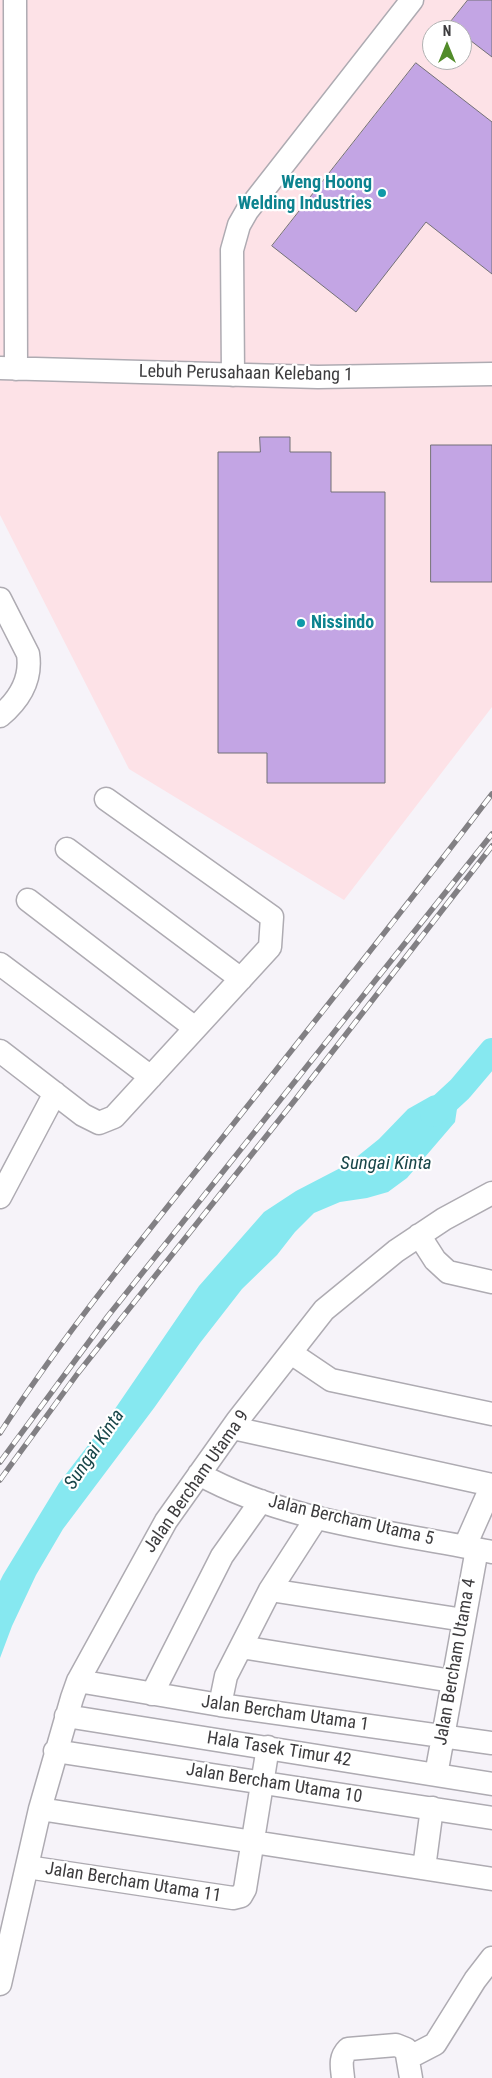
<!DOCTYPE html>
<style>
body{margin:0}
#map{position:relative;width:492px;height:2078px;overflow:hidden;background:#f6f3f9;font-family:"Roboto Condensed",sans-serif}
canvas{display:block}
.north{position:absolute;left:422px;top:20px;width:50px;height:50px;box-sizing:border-box;background:#fff;border:1px solid #b1b1b2;border-radius:50%;rotate:0deg;font-size:14px;font-weight:700;line-height:20px;text-align:center;color:#3d3c3e}
.north::after{content:'';display:block;margin:auto;width:18px;height:22px;background:#528c2a;clip-path:polygon(50% 0,100% 100%,50% 72%,0 100%)}
</style>
<div id="map">
<canvas width="492" height="2078"></canvas>
<div class="north">N</div>
</div>
<script>
const g = document.querySelector('canvas').getContext('2d');
g.lineJoin = 'round';
function fillPath(path, color) {
  g.fillStyle = color;
  g.fill(path, 'evenodd');
}
function trace(path, color, width, dash) {
  g.strokeStyle = color;
  g.lineWidth = width;
  g.lineCap = dash ? 'butt' : 'round';
  g.setLineDash(dash || []);
  g.stroke(path);
}
function drawText(font, color, halo, rows, align = 'center') {
  g.font = font + ' "Roboto Condensed",sans-serif';
  g.lineWidth = 4.5;
  g.setLineDash([]);
  g.textBaseline = 'middle';
  g.strokeStyle = halo;
  g.fillStyle = color;
  for (const [text, x, y, turn = 0] of rows) {
    g.save();
    g.translate(x, y);
    g.rotate((+turn || 0) * Math.PI / 180);
    g.textAlign = isNaN(turn) ? turn : align;
    if (halo) g.strokeText(text, 0, 0);
    g.fillText(text, 0, 0);
    g.restore();
  }
}
const industrial = new Path2D(`
 M0,0h492v707l-148,193 -215,-131 -129,-254zM432,30h30v30h-30z`);
const water = new Path2D(`
 M460,1089l-5,33 -48,56 -19,14 -21,6 -27,4 -26,11 -19,19 -18,23 -35,34 -42,54 -46,65 -91,121 -27,46 -24,51 -12,32v-77l3,-6 56,-92 47,-61 93,-136 65,-74 32,-21 52,-27 31,-25 29,-30 23,-13z`);
const river = new Path2D(`
 M433,1114l27,-25 32,-38`);
const building = new Path2D(`
 M468,0h24v57l-30,-23v-4h-5l-8,-6z
 M416,63l76,59v152l-66,-52 -70,90 -84,-66z
 M260,437h30v15h41v40h54v291h-118v-30h-49v-301h42z
 M431,445h61v137h-61z`);
const minor = new Path2D(`
 M15,0l1,369
 M0,368l318,9 174,-3
 M233,375l-1,-125 7,-25 8,-14 165,-211
 M0,599l28,55c4,26 -9,46 -28,62
 M67,849l174,130
 M28,900l167,128
 M0,964l151,113
 M0,1051l83,64 16,8 15,-6 156,-170 2,-30 -166,-118
 M0,1197l55,-104
 M419,1235l16,25 13,12 44,10
 M291,1353l40,27 161,34
 M233,1428l259,57
 M199,1474c86,48 197,58 293,78
 M465,1546l27,-61
 M270,1590l194,30
 M241,1647l211,34
 M78,1681l142,24 272,38
 M152,1694l70,-138 39,-55
 M220,1705l6,-29 44,-86 47,-73
 M66,1716l426,68
 M55,1751l437,67
 M436,1775l41,-226
 M40,1809l452,70
 M27,1867l206,31 8,-2 4,-7 23,-142
 M424,1868l8,-60
 M0,1984l40,-175 32,-111 6,-17 88,-160 71,-100 87,-111 72,-59 48,-32 48,-26
 M408,2058l27,-14 40,-64 17,-22
 M343,2078c-1,-11 -4,-20 5,-29l48,-4 10,4 5,29`);
const rail = new Path2D(`
 M0,1433c66,-102 144,-196 219,-291 92,-116 184,-231 273,-348
 M0,1462l108,-146 384,-482
 M0,1480l78,-107 217,-273 197,-254`);
const markers = [
 [382,193,5,"#0f9aa8"],
 [301,623,5,"#0f9aa8"]
];
const cultureNames = [
 ["Weng Hoong",372,183],
 ["Welding Industries",372,204],
 ["Nissindo",311,623,"left"]
];
const streetNames = [
 ["Lebuh Perusahaan Kelebang 1",246,374,1],
 ["Jalan Bercham Utama 9",197,1482,-55],
 ["Jalan Bercham Utama 5",351,1521,13],
 ["Jalan Bercham Utama 4",456,1662,-80],
 ["Jalan Bercham Utama 1",285,1714,8],
 ["Hala Tasek Timur 42",279,1750,9],
 ["Jalan Bercham Utama 10",274,1784,9],
 ["Jalan Bercham Utama 11",133,1883,9]
];
const waterNames = [
 ["Sungai Kinta",386,1164],
 ["Sungai Kinta",95,1450,-56]
];
fillPath(industrial, '#fde2e7');
fillPath(water, '#86e8f0');
trace(river, '#86e8f0', 26);
fillPath(building, '#c3a5e4');
trace(building, '#737177', 1);
trace(minor, '#aeabb2', 25);
trace(minor, '#fff', 22);
trace(rail, '#828084', 5.5);
trace(rail, '#fff', 4, [11]);
for (const [x, y, r, color] of markers) {
  const dot = new Path2D();
  dot.arc(x, y, r, 0, 2 * Math.PI);
  g.fillStyle = color;
  g.fill(dot);
  trace(dot, '#fff', 2);
}
drawText('bold 18px', '#0d838f', '#fff', cultureNames, 'right');
drawText('18px', '#3d3c3e', '#fff', streetNames);
drawText('italic 19px', '#19474a', '#fff', waterNames);
</script>
